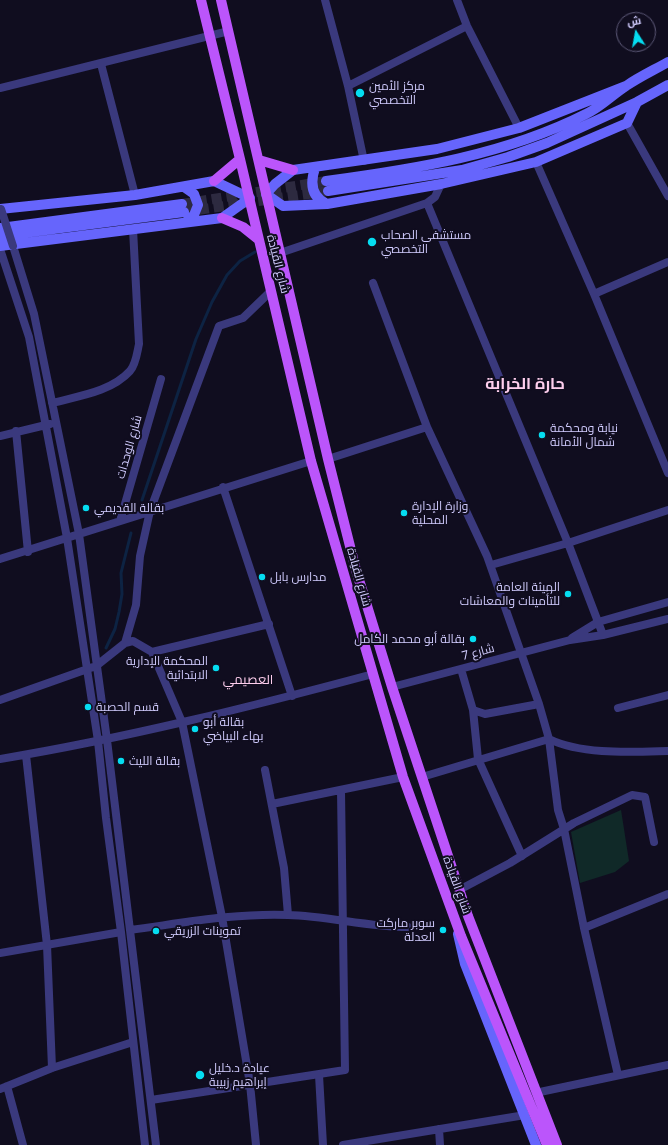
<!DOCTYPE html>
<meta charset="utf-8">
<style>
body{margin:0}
#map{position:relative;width:668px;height:1145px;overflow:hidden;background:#100d1f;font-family:Lato,Cairo,sans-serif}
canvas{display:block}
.north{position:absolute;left:616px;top:12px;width:40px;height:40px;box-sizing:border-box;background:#100d1f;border:1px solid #5d5978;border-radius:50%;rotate:349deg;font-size:11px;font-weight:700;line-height:16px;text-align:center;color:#d1ccfe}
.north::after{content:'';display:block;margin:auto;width:14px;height:18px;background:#05ddf1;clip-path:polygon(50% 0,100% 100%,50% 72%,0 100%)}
</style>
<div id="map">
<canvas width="668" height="1145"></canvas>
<div class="north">ش</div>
</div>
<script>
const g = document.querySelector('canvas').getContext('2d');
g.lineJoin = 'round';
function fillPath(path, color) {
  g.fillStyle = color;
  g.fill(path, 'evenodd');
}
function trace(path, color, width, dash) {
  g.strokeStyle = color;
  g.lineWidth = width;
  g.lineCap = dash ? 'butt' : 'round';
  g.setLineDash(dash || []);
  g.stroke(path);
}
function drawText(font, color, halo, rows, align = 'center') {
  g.font = font + ' Lato,Cairo,sans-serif';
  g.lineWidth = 4;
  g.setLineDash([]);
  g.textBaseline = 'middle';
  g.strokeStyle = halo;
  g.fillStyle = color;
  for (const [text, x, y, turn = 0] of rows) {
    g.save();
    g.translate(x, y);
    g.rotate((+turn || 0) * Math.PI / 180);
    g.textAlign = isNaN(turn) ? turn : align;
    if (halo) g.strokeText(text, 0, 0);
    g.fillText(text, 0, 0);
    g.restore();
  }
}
const green = new Path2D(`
 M621,810l8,51 -14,11 -35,11 -9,-51z`);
const stream = new Path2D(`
 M142,500l54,-161 16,-37 15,-27 13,-14 15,-9
 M106,648l9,-19 4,-17 3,-18 -1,-21 10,-40`);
const secondaryTunnel = new Path2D(`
 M182,204l144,-23
 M184,212l144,-21`);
const street = new Path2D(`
 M325,0l23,86 16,75
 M457,0l10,26 52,102
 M101,64l34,131
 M348,86l119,-60
 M0,88l229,-57
 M627,123l41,73
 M536,162l58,132 74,179
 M427,203l141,340 35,92
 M13,246l21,68 45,220 28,206 49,405
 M0,249l29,88 38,201 31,203 8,77 15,114 24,213
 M280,253l147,-50 8,-6 6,-13
 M594,294l74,-32
 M52,403c26,-7 59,-11 78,-32 6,-7 7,-18 9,-27l-6,-115
 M427,427l60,129 52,148 10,35 9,71 6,19 20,99 34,147
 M16,431l12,121
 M0,436l50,-12
 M328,459l99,-32 -54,-144
 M223,487l69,209
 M120,521l41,-142
 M0,559l311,-98
 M491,565l77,-22 100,-33
 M572,638l26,-16 70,-20
 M125,643l8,-2 19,11 30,70 40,195 28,167 6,61
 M152,652l117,-28
 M461,669l12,41 12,4 54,-10
 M392,687l178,-47 33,-5 65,-16
 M0,700l96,-34 29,-23 11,-38 4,-49 10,-45 69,-185 24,-8 28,-27
 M618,708l50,-13
 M473,710l5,49 44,97
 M26,755l21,190 5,123
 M0,759c126,-21 250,-52 373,-85
 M265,770l19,98 4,47
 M422,777l127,-38c33,16 82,13 119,12
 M272,804l131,-27
 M459,890l51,-27 64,-40 58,-28 13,2 9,45
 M584,928l84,-34
 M130,930c53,-7 104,-17 158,-15 40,1 80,12 120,12
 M0,953l121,-21
 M319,1075l4,70
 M7,1086l16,59
 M0,1089l52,-21 81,-26
 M540,1092l128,-27
 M151,1100l194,-30 -4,-279
 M439,1129l1,16
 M343,1145l182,-30`);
const secondary = new Path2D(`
 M626,86l-107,42 -82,21 -144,21 -18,14 -9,10 17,12 44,-2 114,-20 95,-22 91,-39 10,-21
 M315,168c-5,15 -4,29 12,36
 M326,181c89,-12 179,-26 260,-67 15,-7 26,-19 40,-28 13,-9 28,-16 42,-24
 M184,187l10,7 4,11 -4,10 -7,6
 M328,191l134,-21 46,-13 39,-14 90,-41 31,-17
 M0,209l135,-14 79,-14 36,17 -28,20 -222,28
 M0,228l182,-24
 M0,236l184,-24
 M458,934l7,30 71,181`);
const primary = new Path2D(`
 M201,0l39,159 71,302 92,316 58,159 86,209
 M221,0l107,459 28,111 36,117 76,229 89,229
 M259,160l34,10
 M214,181l26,-22
 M222,218l21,9 15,12`);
const streetBridge = new Path2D(`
 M1,209l12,37`);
const markers = [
 [360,93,5,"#05ddf1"],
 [372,242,5,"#05ddf1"],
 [542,435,4,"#05ddf1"],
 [86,508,4,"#05ddf1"],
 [404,513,4,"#05ddf1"],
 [262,577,4,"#05ddf1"],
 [568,594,4,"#05ddf1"],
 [473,639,4,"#05ddf1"],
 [216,668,4,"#05ddf1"],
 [88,707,4,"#05ddf1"],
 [195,729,4,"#05ddf1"],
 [121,761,4,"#05ddf1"],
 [443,930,4,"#05ddf1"],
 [156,931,4,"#05ddf1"],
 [200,1075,5,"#05ddf1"]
];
const poiNames = [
 ["مركز الأمين",369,86],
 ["التخصصي",369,100],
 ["مستشفى الصحاب",381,235],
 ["التخصصي",381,249],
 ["نيابة ومحكمة",550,428],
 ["شمال الأمانة",550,442],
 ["وزارة الإدارة",412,506],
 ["المحلية",412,520],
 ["بقالة القديمي",94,508],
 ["مدارس بابل",270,577],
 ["الهيئة العامة",560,587,"right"],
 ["للتأمينات والمعاشات",560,601,"right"],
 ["بقالة أبو محمد الكامل",465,639,"right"],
 ["المحكمة الإدارية",208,661,"right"],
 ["الابتدائية",208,675,"right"],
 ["قسم الحصبة",96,707],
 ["بقالة أبو",203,722],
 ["بهاء البياضي",203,736],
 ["بقالة الليث",129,761],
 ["سوبر ماركت",435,923,"right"],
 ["العدلة",435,937,"right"],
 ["تموينات الزريقي",164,931],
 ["عيادة د.خليل",209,1068],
 ["إبراهيم زبيبة",209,1082]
];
const streetNames = [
 ["شارع القيادة",278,264,76],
 ["شارع الوحدات",129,447,-74],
 ["شارع القيادة",359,577,74],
 ["شارع 7",478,652,-15],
 ["شارع القيادة",457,885,70]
];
const neighbourhoodNames = [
 ["العصيمي",248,680]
];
const districtNames = [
 ["حارة الخرابة",525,384]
];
fillPath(green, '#102928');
trace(stream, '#0d2343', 3);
trace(secondaryTunnel, '#2d2a40', 10, [10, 5]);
trace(street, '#3a397d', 8);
trace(secondary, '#6665fc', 10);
trace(primary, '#bb55fb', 10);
trace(streetBridge, '#3a397d', 8);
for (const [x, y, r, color] of markers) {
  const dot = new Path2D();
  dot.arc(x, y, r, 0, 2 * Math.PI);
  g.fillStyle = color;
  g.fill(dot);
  trace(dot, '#100d1f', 1.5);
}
drawText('12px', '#d1ccfe', '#100d1f', poiNames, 'left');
drawText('12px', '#d1ccfe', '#100d1f', streetNames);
drawText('13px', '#feceed', '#100d1f', neighbourhoodNames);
drawText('bold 16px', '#feceed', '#100d1f', districtNames);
</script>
